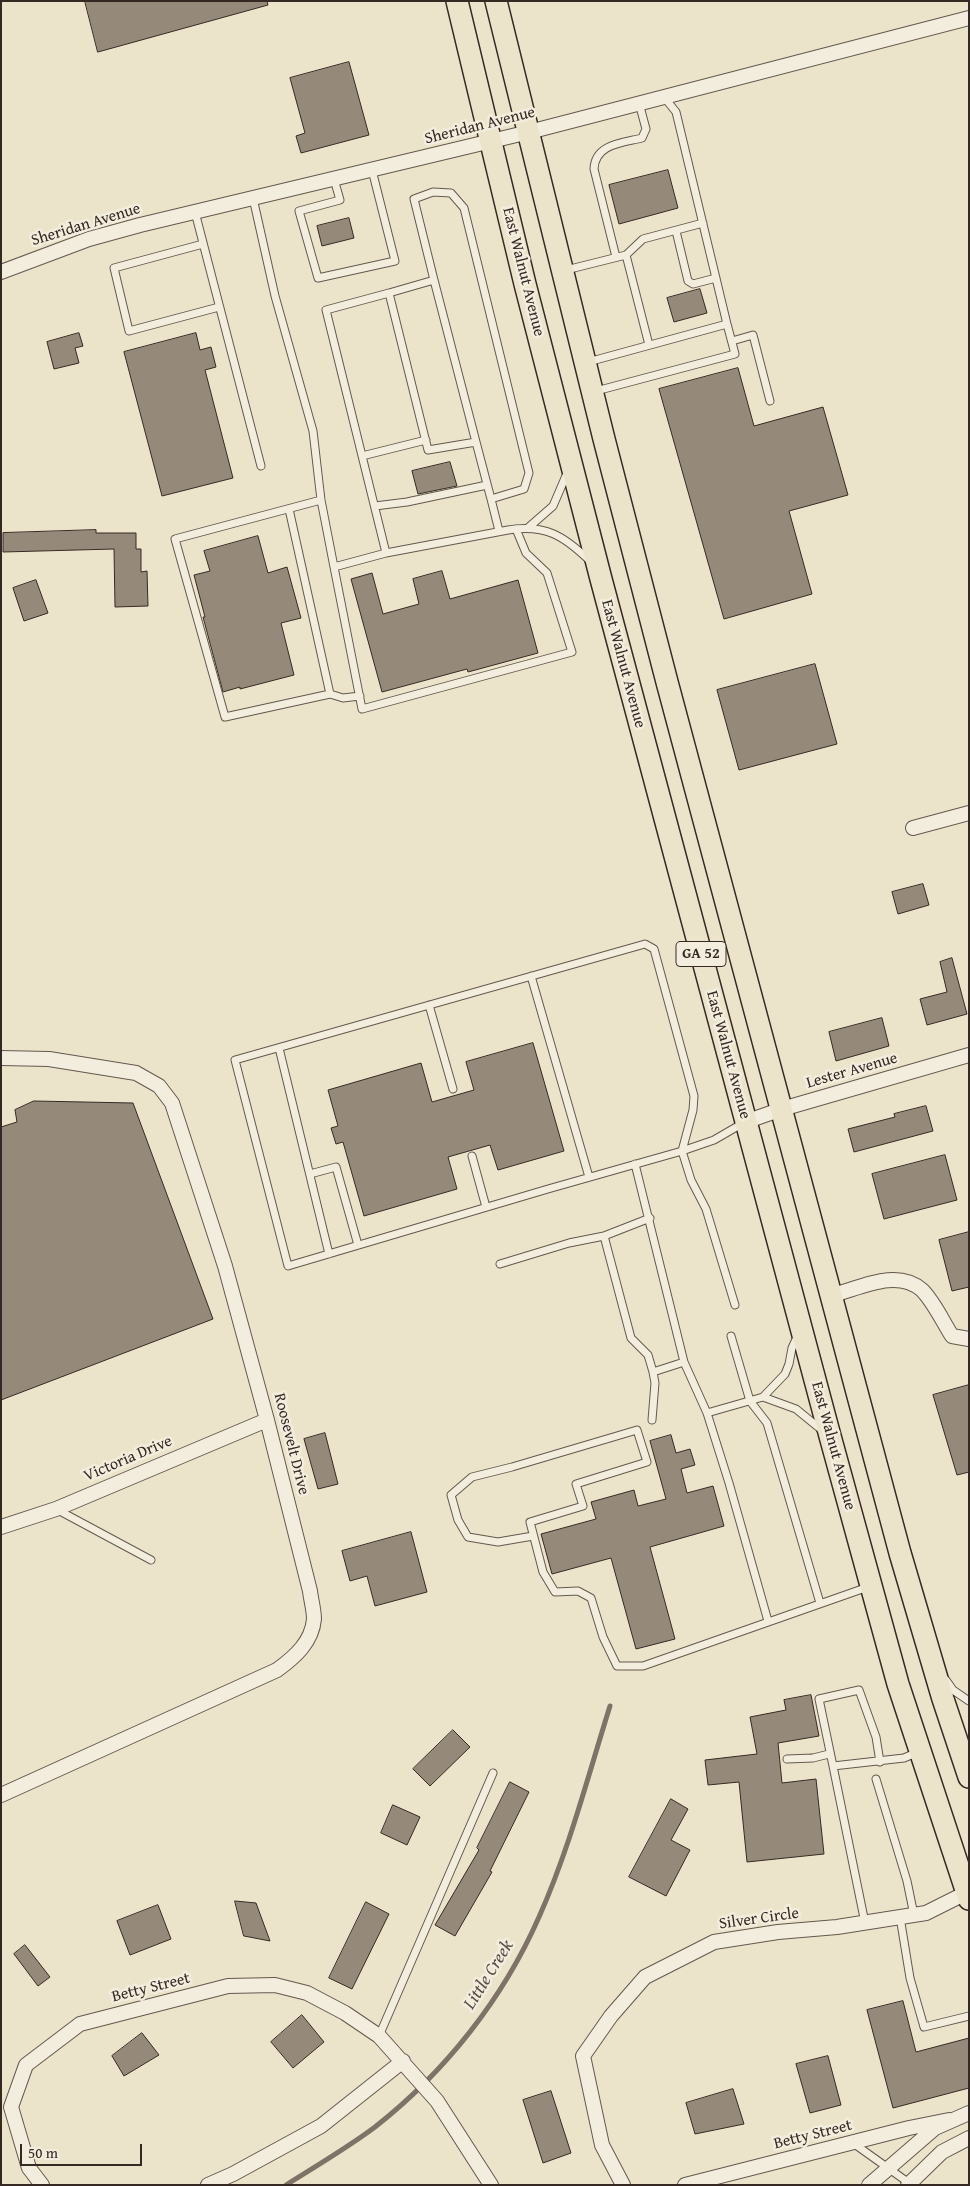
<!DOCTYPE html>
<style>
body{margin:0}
#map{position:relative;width:970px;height:2186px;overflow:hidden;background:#ece4ca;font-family:"Gentium Book Plus",serif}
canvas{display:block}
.frame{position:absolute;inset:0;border:2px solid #362924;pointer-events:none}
.scale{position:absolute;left:20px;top:2144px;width:122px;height:22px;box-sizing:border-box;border:2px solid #362924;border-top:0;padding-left:6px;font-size:15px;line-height:18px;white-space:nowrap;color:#362924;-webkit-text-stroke:4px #f3eddd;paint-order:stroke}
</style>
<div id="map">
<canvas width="970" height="2186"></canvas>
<div class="frame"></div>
<div class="scale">50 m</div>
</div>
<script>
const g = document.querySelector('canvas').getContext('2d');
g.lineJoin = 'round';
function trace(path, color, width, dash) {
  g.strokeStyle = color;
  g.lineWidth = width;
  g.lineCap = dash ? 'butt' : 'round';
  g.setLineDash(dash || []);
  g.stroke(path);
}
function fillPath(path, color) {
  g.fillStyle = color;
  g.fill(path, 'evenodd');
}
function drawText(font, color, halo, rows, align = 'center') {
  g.font = font + ' "Gentium Book Plus",serif';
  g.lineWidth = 5;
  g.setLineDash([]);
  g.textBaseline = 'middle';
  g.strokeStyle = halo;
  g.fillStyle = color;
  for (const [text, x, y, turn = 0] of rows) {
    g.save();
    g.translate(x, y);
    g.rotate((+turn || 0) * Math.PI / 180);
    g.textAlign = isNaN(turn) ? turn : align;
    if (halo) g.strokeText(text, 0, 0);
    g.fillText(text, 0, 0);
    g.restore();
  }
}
const stream = new Path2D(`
 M286,2185c30,-19 61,-37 89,-58 70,-55 128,-128 164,-210 30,-67 49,-141 71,-211`);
const building = new Path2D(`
 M85,1h182l1,4 -170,47z
 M349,62l20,73 -68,18 -5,-17 9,-3 -15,-55z
 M668,170l10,38 -59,16 -10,-39z
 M349,218l5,20 -32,8 -5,-20z
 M700,289l7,24 -33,9 -7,-24z
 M79,333l4,13 -8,2 4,15 -25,6 -7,-27z
 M196,333l4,17 11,-3 5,20 -11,3 28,108 -71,18 -38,-144z
 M738,368l16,58 69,-19 25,88 -59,16 23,83 -88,25 -65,-230z
 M450,462l7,24 -39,8 -6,-23z
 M96,530v3h40v16h5v23l6,-1 1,35 -33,1 -1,-58 -111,3v-19z
 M258,536l10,37 19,-6 14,51 -20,5 13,52 -54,14v-2l-17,5 -20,-75h2l-11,-42 16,-4 -6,-20z
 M442,571l8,28 68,-19 20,73 -70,19 -1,-3 -85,23 -31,-113 21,-6 11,41 36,-10 -6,-25z
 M36,580l12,33 -24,8 -11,-33z
 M815,664l22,80 -98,26 -22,-80z
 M923,884l6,21 -31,9 -6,-22z
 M952,958l15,56 -40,11 -7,-26 27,-7 -7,-30z
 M882,1018l7,28 -53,15 -7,-29z
 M533,1043l31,108 -66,19 -8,-25 -42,12 9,32 -93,27 -21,-74 -7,2 -5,-16 7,-2 -10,-36 93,-27 11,39 42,-12 -8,-28z
 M34,1101l99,2 80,216 -212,81v-273l16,-5 -2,-12z
 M926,1106l7,25 -79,21 -6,-23 47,-12 -1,-3z
 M945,1155l12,45 -73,19 -12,-45z
 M969,1232v55l-17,4 -13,-51z
 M969,1385v87l-12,3 -24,-80z
 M325,1433l13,51 -20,5 -14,-50z
 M671,1435l5,18 14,-4 5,16 -14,4 6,24 26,-7 11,40 -74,21 25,92 -39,10 -25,-91 -59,16 -11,-40 55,-15 -5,-17 43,-12 4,16 28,-7 -16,-58z
 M411,1532l16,60 -52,14 -8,-30 -17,5 -8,-30z
 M811,1695l8,41 -41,7 4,40 34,-4 8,75 -77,8 -8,-80 -31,3 -3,-25 52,-6 -7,-37 36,-7 -2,-10z
 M453,1730l17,17 -40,39 -17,-17z
 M510,1782l19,10 -39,79 2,1 -37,64 -20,-11 44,-75 -2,-2z
 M671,1799l17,10 -17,31 19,10 -24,46 -37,-19z
 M393,1805l27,12 -13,28 -26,-12z
 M235,1901l21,2 14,38 -26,-5z
 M366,1902l23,12 -37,75 -23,-11z
 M158,1905l13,34 -41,16 -13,-34z
 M25,1945l25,32 -12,9 -24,-32z
 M903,2001l13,51 53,-14v50l-76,20 -26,-98z
 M302,2015l22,27 -31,26 -22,-26z
 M142,2033l17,22 -35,21 -12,-20z
 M828,2056l13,49 -31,8 -14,-49z
 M733,2089l11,35 -49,10 -9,-31z
 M551,2091l20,62 -28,10 -20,-63z`);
const service = new Path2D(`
 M334,179l6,21 -41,11 19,67 77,-17 -23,-91
 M253,198l22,98 38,135 8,69 13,67
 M195,212l66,254
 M676,231l12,50 5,3 23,-6
 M203,244l-89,24 15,63 90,-24
 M626,255l17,-16 60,-16
 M616,257l-22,-88c1,-25 28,-26 48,-31l4,-9 -7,-26
 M566,270l60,-15 23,90
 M434,280l42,162
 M732,341l21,-6 17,66
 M588,362l139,-38 -51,-212 -12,-15
 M596,391l139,-37 -8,-30
 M362,456l64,-16
 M491,499l-15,-57 -48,8 -39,-157 45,-13 -20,-81 19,-7 18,1 13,15 65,265 -5,16 -33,10 8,32
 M375,506l32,-4 80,-17
 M289,509l41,185 -105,23 -50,-178 146,-39
 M529,527l24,-21 15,-35
 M516,529l10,24 21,20 25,79 -210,57 -28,-142 52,-14 122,-23c38,-6 56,6 82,31
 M386,553l-60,-243 63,-17
 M330,694l13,4 17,-2
 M531,976l58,201
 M429,1005l24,84
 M279,1048l50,206
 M472,1156l14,51
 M635,1164l49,198 23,51
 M310,1174l26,-7 22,78
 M650,1218l-46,18 27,102 17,17 5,17 2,11 -3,37
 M500,1264l69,-21 35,-7
 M735,1305l-29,-96 -15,-29 -9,-29 11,-41 1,-14 -40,-147 -9,-5 -410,116 53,206 260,-77 134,-38 32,-11 31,-18
 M731,1336l19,65 17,22 53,180
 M653,1372l31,-10
 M763,1397l33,12 27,22
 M56,1509l95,51
 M533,1536l-35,6 -30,-5 -10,-17 -7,-25 21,-18 40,-10 125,-37 10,32 -71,22 7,22 -53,16 13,50 12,20 23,-1 13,7 12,39 14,29h26l225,-79
 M768,1621l-39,-138 -22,-70 56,-16 22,-23 4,-10 3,-16 6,-13
 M946,1680l7,10 16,11
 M787,1759l26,-1 16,-4
 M833,1766l-14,-67 40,-9 17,47 4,25
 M876,1779l31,102 7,34
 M900,1917l10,61 14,49 45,-11
 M865,1923l-32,-157 71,-8 14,-6
 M379,2036l114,-263
 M853,2143l56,40`);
const minor = new Path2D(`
 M1,272l88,-33 51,-14 389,-93 440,-114
 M913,828l56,-15
 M1,1058l48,1 87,14 23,13 13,17 53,163 42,154 43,171c1,9 4,19 4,28 -2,23 -19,38 -37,51l-276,125
 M745,1122l37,-13 187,-54
 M833,1295c27,-7 64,-27 89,-5 12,12 21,32 30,46l17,3
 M1,1527l55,-18 211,-89
 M42,2185l-13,-17 -18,-61 15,-42 54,-41 148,-38 47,-1 32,8 38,20 34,23 58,65 54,84
 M208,2185l25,-11 88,-48 82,-65
 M623,2185l-21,-40 -19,-89 28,-40 34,-39 69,-35 64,-10 59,-5 89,-14 40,-20
 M685,2185l224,-57 40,-8
 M869,2185l66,-57 34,-15
 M908,2185l34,-33 27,-14`);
const primary = new Path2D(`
 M457,1l68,283 76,295 229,857 68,248 71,215
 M496,1l108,438 63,243 233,871 43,146 26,78`);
const shields = [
 [701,954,50]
];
const shieldNames = [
 ["GA 52",701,954]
];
const streetNames = [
 ["Sheridan Avenue",480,126,-14],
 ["Sheridan Avenue",86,225,-17],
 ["East Walnut Avenue",523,272,76],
 ["East Walnut Avenue",623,664,75],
 ["East Walnut Avenue",728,1055,75],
 ["Lester Avenue",852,1071,-16],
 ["Roosevelt Drive",291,1444,76],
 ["East Walnut Avenue",833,1446,75],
 ["Victoria Drive",128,1459,-23],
 ["Silver Circle",759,1919,-8],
 ["Betty Street",151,1988,-14],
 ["Betty Street",813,2135,-14]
];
const waterNames = [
 ["Little Creek",489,1975,-58]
];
trace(stream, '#7e7366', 5);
fillPath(building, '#958a7a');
trace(building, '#362924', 1);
trace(service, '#64584e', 9);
trace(minor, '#64584e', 16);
trace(primary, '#362924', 24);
trace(service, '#f3eddd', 7);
trace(minor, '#f3eddd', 14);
trace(primary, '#ece4ca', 21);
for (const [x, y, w] of shields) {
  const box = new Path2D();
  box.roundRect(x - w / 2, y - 12.5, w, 25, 4);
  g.fillStyle = '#f3eddd';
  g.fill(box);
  trace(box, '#362924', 1);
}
drawText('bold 15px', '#362924', null, shieldNames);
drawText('16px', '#362924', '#f3eddd', streetNames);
drawText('italic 18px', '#5a4e45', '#f3eddd', waterNames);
</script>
